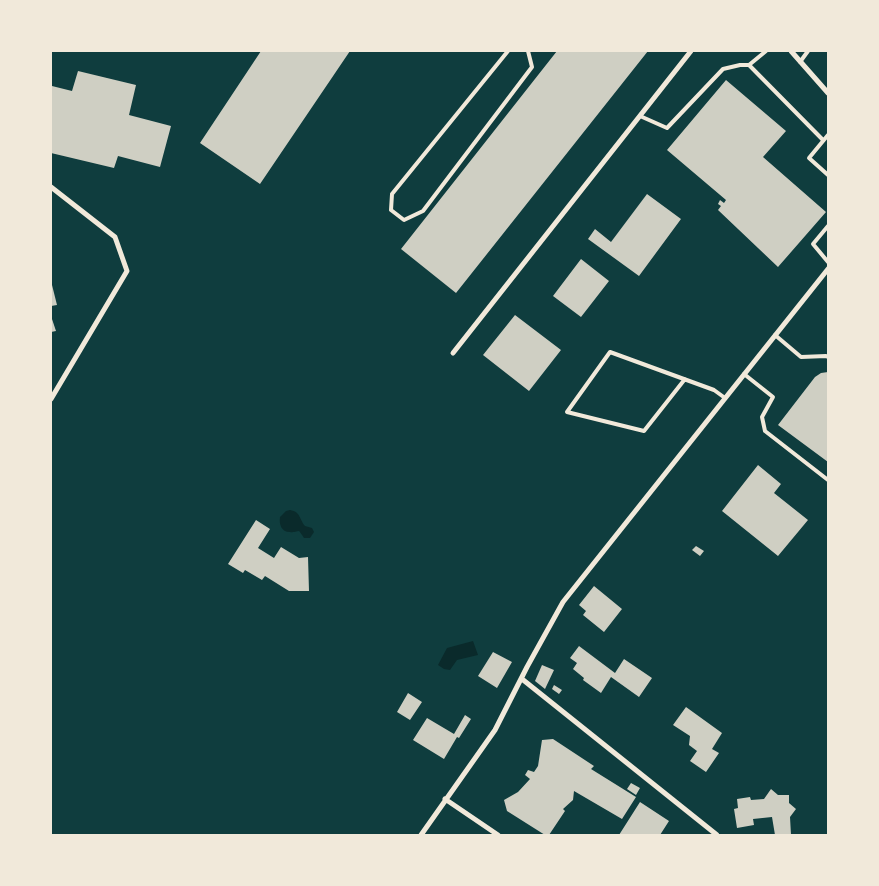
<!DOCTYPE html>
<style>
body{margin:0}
#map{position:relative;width:879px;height:886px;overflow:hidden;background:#0f3d3e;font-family:"Titillium Web",sans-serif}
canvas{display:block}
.frame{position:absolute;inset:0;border:52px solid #f1e9da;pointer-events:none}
</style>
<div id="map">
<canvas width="879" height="886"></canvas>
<div class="frame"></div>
</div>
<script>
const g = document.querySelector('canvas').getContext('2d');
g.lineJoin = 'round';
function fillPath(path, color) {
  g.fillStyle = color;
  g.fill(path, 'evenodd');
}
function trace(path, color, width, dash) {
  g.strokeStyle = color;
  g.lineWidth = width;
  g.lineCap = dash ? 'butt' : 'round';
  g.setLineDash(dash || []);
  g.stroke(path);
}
const water = new Path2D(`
 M290,510c11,2 9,9 15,16l7,2 2,4 -4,6h-6c-1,-2 -4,-6 -5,-7 -3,0 -6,2 -9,1 -9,0 -11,-8 -10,-15l6,-6z
 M473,641l5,14 -21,5 -7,10 -6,-1 -6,-4 9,-17z`);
const building = new Path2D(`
 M261,51h89l-90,133 -60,-41z
 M557,51h91l-192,242 -55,-44z
 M78,71l58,14 -7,30 42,11 -11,41 -42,-11 -4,12 -63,-15 1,-67 20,5z
 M726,80l60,51 -23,26 63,55 -48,55 -60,-57 3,-4 -3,-2 2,-4 4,3 2,-3 -59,-50z
 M647,194l34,25 -42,57 -51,-37 7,-10 16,13z
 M581,259l28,22 -28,36 -28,-21z
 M52,285l5,20 -6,1v-20z
 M515,315l46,35 -32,41 -46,-36z
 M51,316l5,15 -5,1z
 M828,372v90l-50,-37 37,-48 6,-4z
 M758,465l23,19 -7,9 34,27 -30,36 -56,-45z
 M256,520l14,9 -12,19 16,10 7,-11 18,11 9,-1 1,34h-20l-24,-15 -3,4 -17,-10 -2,3 -15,-9z
 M696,546l8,5 -4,5 -8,-6z
 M594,586l28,23 -18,23 -21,-17 3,-4 -7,-6z
 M579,646l36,27 9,-14 28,19 -13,19 -28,-20 -10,16 -18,-13 1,-2 -11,-9 4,-6 -7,-5z
 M493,652l19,10 -15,26 -19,-12z
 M542,665l12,5 -9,19 -10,-8z
 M554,685l8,5 -3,4 -7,-5z
 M408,693l14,9 -12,18 -13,-8z
 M686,707l36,26 -10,16 7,4 -13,19 -16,-11 7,-10 -8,-6 1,-9 -17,-11z
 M465,715l6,4 -12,19 -2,-1 -13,22 -31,-19 14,-22 27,16z
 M553,739l41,27 -3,3 45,28 -14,22 -48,-28 -1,9 -10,9 2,2 -16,24h-4l-38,-24 -3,-11 14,-8 12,-13 -5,-4 3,-5 6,2 4,-6 4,-26z
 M631,783l9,5 -4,7 -9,-6z
 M771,789l7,6h11v8l7,6 -6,8 1,18h-16l-3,-18 -19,2 1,6 -17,3 -3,-19 4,-1 -1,-9 13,-2 1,3 13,-1z
 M640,802l29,19 -9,14h-41z`);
const service = new Path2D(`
 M508,51l-116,143 -1,16 13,10 19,-9 109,-144 -4,-16
 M800,62l8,-11
 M749,65l74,75
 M640,116l27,12 56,-59 17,-4h9l17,-14
 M828,135l-19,23 19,17
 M828,226l-15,18 15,18
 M775,335l26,22 25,-1 2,1
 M744,374l29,23 -11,20 3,14 63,49
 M685,379l-41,52 -77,-19 43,-60 104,38 11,8`);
const minor = new Path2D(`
 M791,51l37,42
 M51,187l64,50 12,34 -76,128
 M453,353l238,-302
 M522,679l195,156
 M445,799l53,36
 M421,835l74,-105 32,-63 36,-65 265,-333`);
fillPath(water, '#0a2a2b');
fillPath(building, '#cfcfc3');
trace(service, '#f1e9da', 4);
trace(minor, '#f1e9da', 5);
</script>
